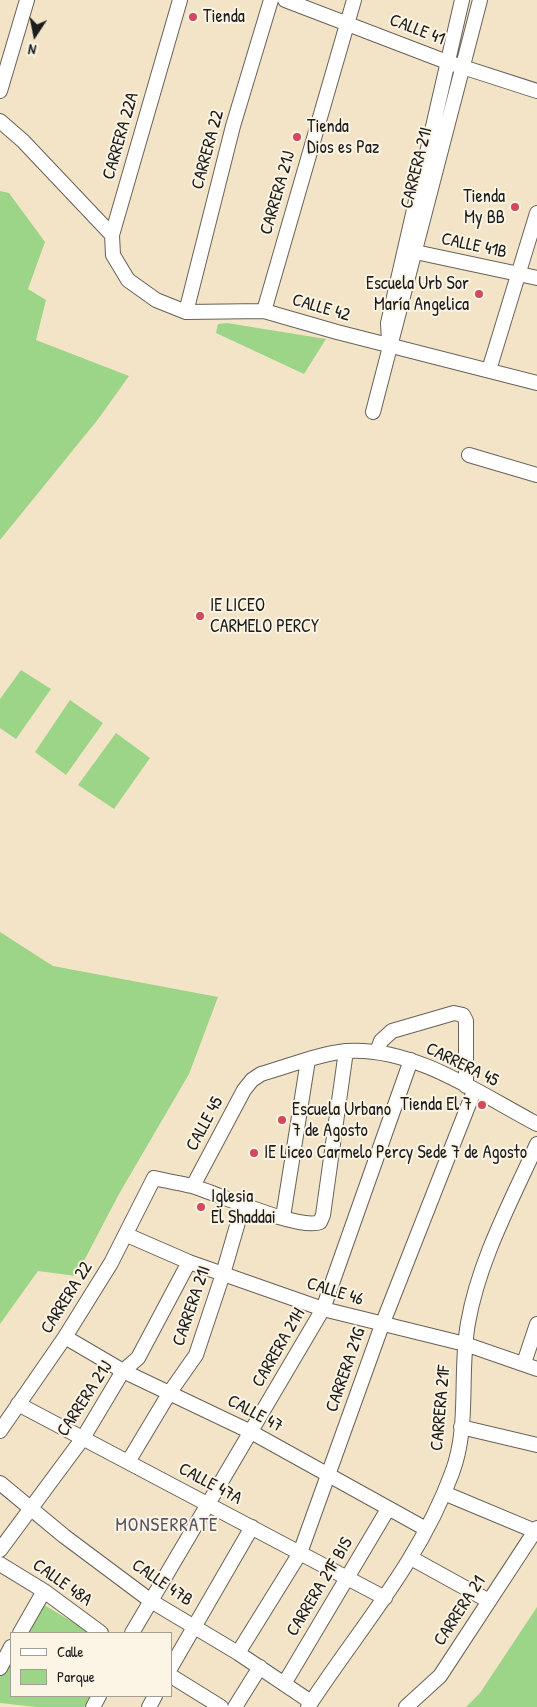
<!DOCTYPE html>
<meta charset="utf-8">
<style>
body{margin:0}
#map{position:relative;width:537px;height:1707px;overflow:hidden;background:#f3e4c8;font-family:"Patrick Hand",sans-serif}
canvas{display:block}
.legend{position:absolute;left:10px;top:1632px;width:162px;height:65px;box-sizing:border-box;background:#fcf5e5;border:1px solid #a29e95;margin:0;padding:6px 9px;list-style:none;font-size:15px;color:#1c1c1c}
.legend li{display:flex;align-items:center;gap:10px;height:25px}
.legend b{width:25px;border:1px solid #a29e95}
.north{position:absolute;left:10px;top:10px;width:50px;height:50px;-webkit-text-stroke:4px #fcf5e5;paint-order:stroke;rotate:191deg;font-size:14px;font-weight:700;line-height:20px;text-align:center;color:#1c1c1c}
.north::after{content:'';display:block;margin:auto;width:18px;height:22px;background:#1c1c1c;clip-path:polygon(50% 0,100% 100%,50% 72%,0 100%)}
</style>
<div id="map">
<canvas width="537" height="1707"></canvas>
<ul class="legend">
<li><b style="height:6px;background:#fff"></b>Calle</li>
<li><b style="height:14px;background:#9cd587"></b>Parque</li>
</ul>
<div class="north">N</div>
</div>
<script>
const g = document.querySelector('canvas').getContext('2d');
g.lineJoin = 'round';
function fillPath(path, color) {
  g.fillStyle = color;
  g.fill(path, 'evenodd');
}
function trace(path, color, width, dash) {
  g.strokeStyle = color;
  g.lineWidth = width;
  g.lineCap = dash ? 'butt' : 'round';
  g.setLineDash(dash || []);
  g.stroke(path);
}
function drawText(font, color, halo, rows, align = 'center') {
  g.font = font + ' "Patrick Hand",sans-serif';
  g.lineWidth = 4;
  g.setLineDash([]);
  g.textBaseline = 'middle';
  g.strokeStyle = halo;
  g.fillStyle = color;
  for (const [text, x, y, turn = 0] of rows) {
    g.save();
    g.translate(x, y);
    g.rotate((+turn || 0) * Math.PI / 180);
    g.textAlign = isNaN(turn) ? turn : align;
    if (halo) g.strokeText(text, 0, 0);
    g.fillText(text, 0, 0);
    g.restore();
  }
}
const green = new Path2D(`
 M0,191l9,2 36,49 -17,47 18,11 -10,40 93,36 -30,42 -99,122z
 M227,323l99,16 -22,35 -88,-41 2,-9z
 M21,670l30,19 -35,50 -16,-11v-29z
 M70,700l33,23 -37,52 -31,-23z
 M116,733l34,25 -36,51 -36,-24z
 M0,932l53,34 165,31 -29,77 -70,120 -43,82 -38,-5 -38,53z
 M36,1600l55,33h-73z
 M537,1607v100h-71l14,-14z
 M11,1647v49h79l-6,11h-47l-37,-4v-35z`);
const minor = new Path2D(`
 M180,0l-68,235 1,20 15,25 28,20 30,12 78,-1 73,21 200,51
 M285,0l162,62 90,29
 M0,91l27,-91
 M0,121l23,20 89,94
 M406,250l131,28
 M264,311l90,-311
 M186,312l47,-186 38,-126
 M389,341l-1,-18 74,-323
 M489,370l48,-157
 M373,412l107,-412
 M469,455l68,20
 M377,1052l4,-11 11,-10 62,-18 9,2 3,6v65
 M193,1186l51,-96 8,-10 9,-6c28,-8 57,-20 85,-23 67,-5 134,43 191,73
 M283,1217l25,-157
 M127,1235l62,27 134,47 142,35 72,25
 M65,1337l58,34 128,61 175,97
 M524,1363l13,-39
 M18,1404l367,194
 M461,1427l76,18
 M0,1431l65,-94 46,-74 43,-85c12,3 25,5 38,8 24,7 108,45 128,36l3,-7 23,-164
 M128,1462l42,-70 26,-37 27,-81 20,-69
 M0,1483l64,53 87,65 87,52 73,49
 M444,1493l91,38
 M0,1550l83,-112 40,-67 15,-13 51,-96
 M411,1558l78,43
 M0,1564l44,27 57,42
 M20,1633l24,-42
 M132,1633l191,-324 88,-249
 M238,1653l62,-100 82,-228 92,-234
 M171,1667l81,-140
 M0,1668l11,-21
 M171,1676l50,31
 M284,1684l104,-175
 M93,1707l6,-11
 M149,1707l6,-11
 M235,1707l25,-40
 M308,1707c50,-77 112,-146 144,-234 18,-47 7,-101 16,-150 11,-63 43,-121 69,-179
 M406,1707l34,-31 97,-148`);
const markers = [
 [193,17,5,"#d1495b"],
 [297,137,5,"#d1495b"],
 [515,207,5,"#d1495b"],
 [479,294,5,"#d1495b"],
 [200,616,5,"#d1495b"],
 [482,1105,5,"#d1495b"],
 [282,1120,5,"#d1495b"],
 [254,1153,5,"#d1495b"],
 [201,1207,5,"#d1495b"]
];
const poiNames = [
 ["Tienda",203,17],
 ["Tienda",307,127],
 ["Dios es Paz",307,148],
 ["Tienda",505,197,"right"],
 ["My BB",505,218,"right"],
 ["Escuela Urb Sor",469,284,"right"],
 ["María Angelica",469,305,"right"],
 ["IE LICEO",210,606],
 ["CARMELO PERCY",210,627],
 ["Tienda El 7",472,1105,"right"],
 ["Escuela Urbano",292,1110],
 ["7 de Agosto",292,1131],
 ["IE Liceo Carmelo Percy Sede 7 de Agosto",264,1153],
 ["Iglesia",211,1197],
 ["El Shaddai",211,1218]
];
const streetNames = [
 ["CALLE 41",417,30,21],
 ["CARRERA 22A",121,136,-74],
 ["CARRERA 22",208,150,-75],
 ["CARRERA 21I",417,168,-76],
 ["CARRERA 21J",278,193,-74],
 ["CALLE 41B",474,246,12],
 ["CALLE 42",321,308,16],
 ["CARRERA 45",462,1065,26],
 ["CALLE 45",205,1124,-62],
 ["CALLE 46",335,1292,17],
 ["CARRERA 22",67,1298,-58],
 ["CARRERA 21I",192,1306,-71],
 ["CARRERA 21H",279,1348,-60],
 ["CARRERA 21G",346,1370,-71],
 ["CARRERA 21J",85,1399,-57],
 ["CARRERA 21F",441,1408,-85],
 ["CALLE 47",255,1414,28],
 ["CALLE 47A",210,1484,28],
 ["CALLE 48A",62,1583,35],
 ["CALLE 47B",162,1583,34],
 ["CARRERA 21F BIS",320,1587,-59],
 ["CARRERA 21",460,1611,-57]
];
const neighbourhoodNames = [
 ["MONSERRATE",167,1526]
];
fillPath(green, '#9cd587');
trace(minor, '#676258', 16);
trace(minor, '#fff', 14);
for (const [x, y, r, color] of markers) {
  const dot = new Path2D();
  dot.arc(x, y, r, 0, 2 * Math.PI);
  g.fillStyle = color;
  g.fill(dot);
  trace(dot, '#fcf5e5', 2);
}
drawText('18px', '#1c1c1c', '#fcf5e5', poiNames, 'left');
drawText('18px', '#1c1c1c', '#fcf5e5', streetNames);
g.letterSpacing = '1px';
drawText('19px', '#565363', '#fcf5e5', neighbourhoodNames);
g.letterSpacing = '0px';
</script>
